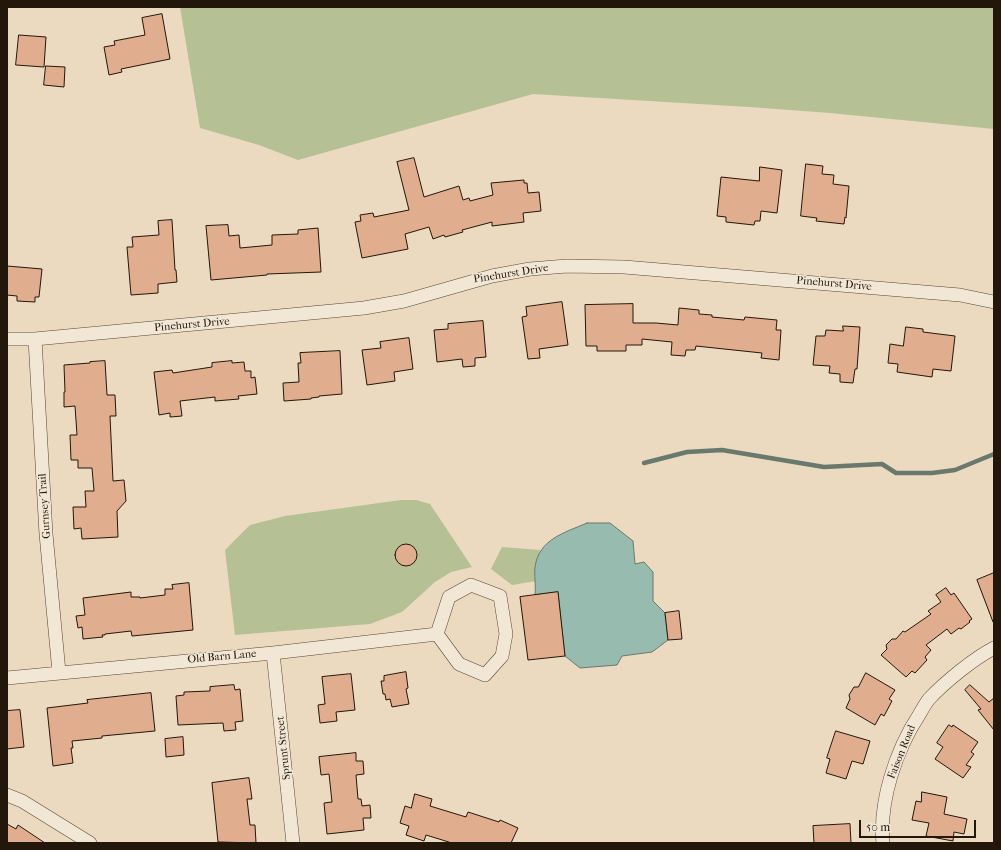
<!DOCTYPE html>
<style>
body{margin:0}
#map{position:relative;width:1001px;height:850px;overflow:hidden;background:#ebdabf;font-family:"IM FELL French Canon",serif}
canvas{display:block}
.frame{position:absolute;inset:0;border:8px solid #23160a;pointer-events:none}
.scale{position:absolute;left:859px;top:820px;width:117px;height:18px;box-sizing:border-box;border:2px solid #23160a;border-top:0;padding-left:5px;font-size:12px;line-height:14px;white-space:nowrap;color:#23160a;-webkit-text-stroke:3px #f2e7d5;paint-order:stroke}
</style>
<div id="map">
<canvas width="1001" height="850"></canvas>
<div class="frame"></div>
<div class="scale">50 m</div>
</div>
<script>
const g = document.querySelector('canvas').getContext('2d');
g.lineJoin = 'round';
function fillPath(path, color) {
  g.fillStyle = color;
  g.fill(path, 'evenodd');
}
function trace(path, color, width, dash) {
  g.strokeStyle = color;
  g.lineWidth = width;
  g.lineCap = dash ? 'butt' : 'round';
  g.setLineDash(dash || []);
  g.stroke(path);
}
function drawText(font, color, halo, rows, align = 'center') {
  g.font = font + ' "IM FELL French Canon",serif';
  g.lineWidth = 3;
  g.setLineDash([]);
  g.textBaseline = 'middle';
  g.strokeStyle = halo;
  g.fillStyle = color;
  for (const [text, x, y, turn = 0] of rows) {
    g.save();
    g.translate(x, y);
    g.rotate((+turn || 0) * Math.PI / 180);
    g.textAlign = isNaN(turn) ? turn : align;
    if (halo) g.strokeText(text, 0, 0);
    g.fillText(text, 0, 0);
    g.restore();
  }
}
const green = new Path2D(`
 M180,7h814v122l-164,-16 -81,-6 -216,-13 -235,66 -39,-15 -59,-17z
 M401,500h15l14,4 42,63 -21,5 -16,10 -33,30 -32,12 -135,11 -10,-85 25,-25 35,-9z
 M502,547l38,3 -5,17 1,14 -24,4 -21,-16z`);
const water = new Path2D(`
 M587,523h23l23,18 2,23 9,-2 9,10v29l12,12 3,27 -16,12 -30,4 -5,9 -37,3 -15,-12 -7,-63 -23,2c1,-9 -1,-21 0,-28 4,-28 29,-34 52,-44z`);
const stream = new Path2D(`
 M644,463l43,-11 35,-2 102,17 58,-3 14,9h36l23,-3 39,-16`);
const building = new Path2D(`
 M162,14l8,45 -49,10 1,3 -13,3 -5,-28 11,-2 -1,-4 31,-6 -3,-17z
 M19,35l27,2 -2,30 -28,-2z
 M46,66l19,1 -1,20 -20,-2z
 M414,158l10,39 35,-11 4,14 6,-2 1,3 23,-6 -2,-12 33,-3v3h3l1,10 11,-1 2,19 -18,2 1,9 -32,4v-4l-30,8 1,2 -18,5 -1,-2 -11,4 -4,-12 -24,7 3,15 -46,9 -7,-36 6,-1 -1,-6 13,-2 1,4 35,-7 -12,-48z
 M806,164l17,2 -1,8 12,1 -1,9 16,2 -3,32 -1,-1 -1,7 -28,-3 1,-3 -16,-2z
 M760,167l22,3 -5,43 -16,-2 -1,10h-5l-1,4 -28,-3v-5l-9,-1 4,-39 38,4z
 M172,220l3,50h1l1,12 -19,2v9l-27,2 -4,-48h6l-1,-10 27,-2 -1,-14z
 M228,225l1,11 10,-1 1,13 32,-3v-10l26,-1v-4l20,-2 3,44 -54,2v1l-56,5 -5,-54z
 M7,266l35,3 -3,28h-4v5l-18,-1v-5l-10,-1z
 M562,302l6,43 -29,4 1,9 -12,1 -6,-42 5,-1 -1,-9z
 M633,304v19h23l22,2 1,-17 20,2v4l13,1v2l32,3 1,-3 32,3 -1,10h5l-2,30 -18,-2 1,-5 -66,-7 -1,4h-9l-1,6 -14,-1 1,-13 -30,-3v6h-16v6h-29v-5h-11l-1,-41z
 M483,321l3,36 -11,1v8l-12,1 -1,-8 -25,3 -3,-32 14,-1v-5z
 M843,326l17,1 -3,42h-2l-2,14 -13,-1v-8l-11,-1 1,-7 -17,-1 3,-29h9l1,-6 17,1z
 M906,327l17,2v3l32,4 -4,35 -18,-2 -1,8 -35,-5 1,-8 -10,-1 2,-19 13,2z
 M409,338l4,31 -19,3 1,9 -28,4 -5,-35 19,-2 -1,-6z
 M340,351l2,43 -23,2v1l-8,1v1l-27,2 -1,-18 16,-1 -1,-19h3l-1,-10z
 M105,361l2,34h8l1,21h-6l3,65 11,-1 2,21 -9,10 1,26 -36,2 -1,-11 -7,1 -1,-22h13l-1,-16h9l-2,-23h-14v-8h-7l-1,-25h7l-2,-29 -11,1v-15h1l-1,-27 26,-2v-1z
 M232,361v2l12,-1 1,9h6v7l4,-1 2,17 -19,2 1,3 -24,2v-4l-35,4 2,15 -12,1v-4l-11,2 -5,-43 18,-2 1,3 39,-6v-4z
 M395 555a11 11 0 1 1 22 0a11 11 0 1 1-22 0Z
 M994,573v49h-1l-16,-42z
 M189,583l4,47 -61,6 -1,-5 -26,3v1h-3l1,2 -20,2 -1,-12 -4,1 -2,-12 9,-1 -2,-17 48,-6v5h9v1l25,-3v-6h8l-1,-4z
 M946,588l5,7 3,-2 18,26 -3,2 1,1 -9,7 -2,-1 -8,6 -4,-5 -21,16 5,5 -6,7 2,3 -12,13 -3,-2 -6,6 -25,-22 6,-6 -1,-4 6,-6h4l7,-8 2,1 26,-18 -3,-3 13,-9 -5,-7z
 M558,592l7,64 -37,4 -8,-63z
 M679,611l3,28 -14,1 -3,-27z
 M406,672l2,16 -2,1 3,15 -17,3 -2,-8 -4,1 -1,-6h-2l-2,-13h3v-5z
 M866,673l29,17 -6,9 3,2 -8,15 -3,-2 -6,11 -29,-17 4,-9 -1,-4 5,-8h4z
 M351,674l4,36 -19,2 1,9 -17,2 -2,-18 7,-1 -3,-27z
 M234,685l1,5 5,-1 3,32 -8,1 1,8 -12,1 -1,-8 -45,2 -2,-29 8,-1v-3l26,-1v-4z
 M970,685l19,17 5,-4v32l-16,-20 3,-1 -16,-19z
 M151,693l4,38 -53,5v2l-30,3 1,7h-2l2,15 -20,3 -6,-58 41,-5 -1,-3z
 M20,710l4,37 -17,2v-38z
 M949,725l3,2 1,-2 25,17 -7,10 3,2 -8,11 5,2 -8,11 -28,-19 8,-12 -6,-4z
 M836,731l34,10 -7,23 -11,-3 -6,18 -20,-6 4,-14 -3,-1z
 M183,737l1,18 -18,2 -1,-18z
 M356,753v8h7l1,13 -8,1 2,24h3l1,7 8,-1 1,13h-8l1,12 -37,4 -3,-31 8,-1 -3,-28 -8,1 -2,-18z
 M249,778l3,21h-5l3,26h5l1,18 -38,-1 -6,-59z
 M922,792l25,5 -3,17 23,5 -3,15 -10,-2 -1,9 -27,-5 3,-13 -17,-3 4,-19 5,1z
 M415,794l17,5 -2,7 36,11 2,-5 31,10 1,-2 18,8 -7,15h-59l-26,-8 -2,6 -18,-6 3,-9 -9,-3 5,-17 6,2z
 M7,824l9,5 2,-4 27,18h-38z
 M850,824l1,19h-37l-1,-17z`);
const minor = new Path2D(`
 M7,339h28l329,-31 40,-7 88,-25 38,-7 37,-3 57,1 336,28 34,7
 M35,339l11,195 13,138
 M273,653l20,190
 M7,678l266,-25 164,-19 12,-37 22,-12 29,11 6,38 -4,22 -17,19 -26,-11 -22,-30
 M7,795l15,6 68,42
 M883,843c-4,-42 13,-93 36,-128 3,-5 6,-11 10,-16 16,-17 44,-40 65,-51`);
const streetNames = [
 ["Pinehurst Drive",511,274,-9],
 ["Pinehurst Drive",834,284,5],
 ["Pinehurst Drive",192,325,-5],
 ["Gurnsey Trail",45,506,-94],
 ["Old Barn Lane",222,657,-5],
 ["Sprunt Street",284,748,-96],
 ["Faison Road",902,752,-68]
];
fillPath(green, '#b5c094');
fillPath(water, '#98bbaf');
trace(water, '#69796d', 1);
trace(stream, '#69796d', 4.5);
fillPath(building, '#e0ad8e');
trace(building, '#23160a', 1);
trace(minor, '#554737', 14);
trace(minor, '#f2e7d5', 13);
drawText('11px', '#23160a', '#f2e7d5', streetNames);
</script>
